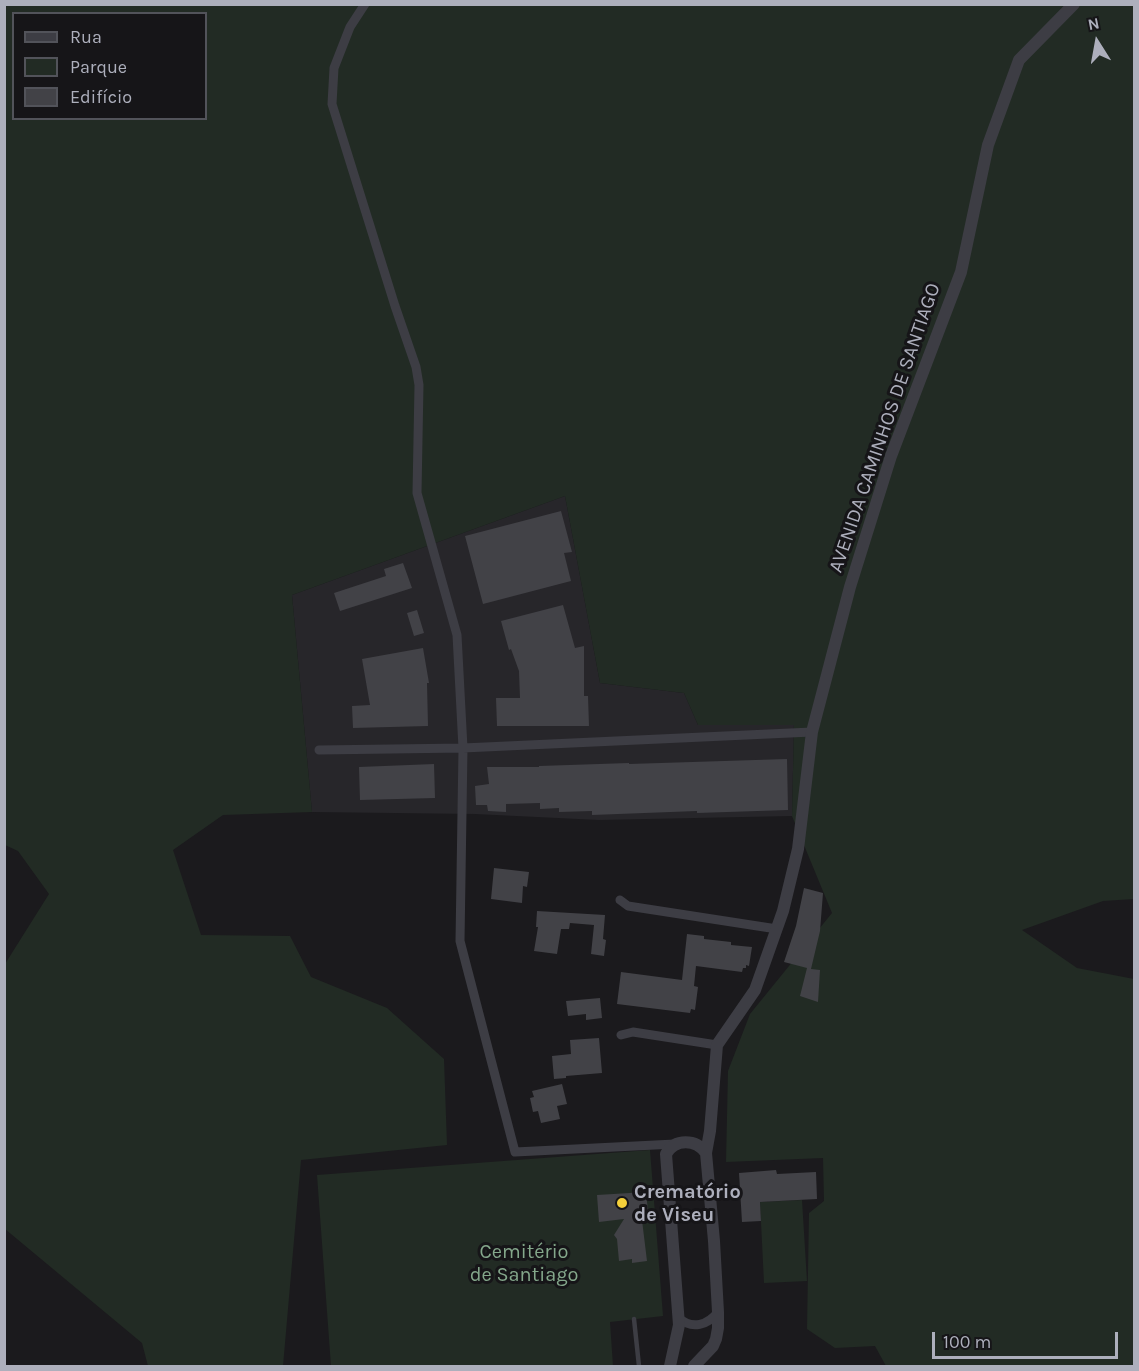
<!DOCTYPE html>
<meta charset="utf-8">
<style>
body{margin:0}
#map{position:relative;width:1139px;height:1371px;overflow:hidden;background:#1b1a1d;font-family:Karla,sans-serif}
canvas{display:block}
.frame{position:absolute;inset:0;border:6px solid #adafbc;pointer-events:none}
.legend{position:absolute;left:12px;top:12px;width:195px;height:108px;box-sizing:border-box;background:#161518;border:2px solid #52535a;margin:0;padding:8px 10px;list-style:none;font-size:18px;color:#adafbc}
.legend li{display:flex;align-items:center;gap:12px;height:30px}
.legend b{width:30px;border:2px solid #52535a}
.north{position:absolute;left:1067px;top:12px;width:60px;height:60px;-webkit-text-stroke:4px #161518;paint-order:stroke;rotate:349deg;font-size:16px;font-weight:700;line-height:24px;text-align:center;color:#adafbc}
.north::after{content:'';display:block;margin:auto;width:21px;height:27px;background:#adafbc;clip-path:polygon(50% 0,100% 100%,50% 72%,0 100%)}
.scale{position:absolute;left:932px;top:1332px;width:186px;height:27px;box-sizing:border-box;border:3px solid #adafbc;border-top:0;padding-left:8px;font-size:18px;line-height:21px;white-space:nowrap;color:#adafbc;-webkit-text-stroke:4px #161518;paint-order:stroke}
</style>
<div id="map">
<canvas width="1139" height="1371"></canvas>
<div class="frame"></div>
<ul class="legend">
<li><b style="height:8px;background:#3d3d44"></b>Rua</li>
<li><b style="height:16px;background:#222b24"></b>Parque</li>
<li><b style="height:16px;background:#424247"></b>Edifício</li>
</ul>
<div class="north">N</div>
<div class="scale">100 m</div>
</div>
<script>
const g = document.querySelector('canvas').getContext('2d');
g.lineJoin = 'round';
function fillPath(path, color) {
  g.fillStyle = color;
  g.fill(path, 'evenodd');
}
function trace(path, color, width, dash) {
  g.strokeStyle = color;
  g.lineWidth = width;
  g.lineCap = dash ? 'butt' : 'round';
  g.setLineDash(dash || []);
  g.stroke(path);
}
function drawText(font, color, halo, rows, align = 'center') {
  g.font = font + ' Karla,sans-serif';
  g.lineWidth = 6;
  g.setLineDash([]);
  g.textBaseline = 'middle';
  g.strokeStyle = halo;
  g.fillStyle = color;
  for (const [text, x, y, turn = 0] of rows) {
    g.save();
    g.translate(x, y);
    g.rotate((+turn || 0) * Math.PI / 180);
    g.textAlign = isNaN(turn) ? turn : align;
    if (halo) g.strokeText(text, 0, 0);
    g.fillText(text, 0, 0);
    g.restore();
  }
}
const built = new Path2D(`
 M565,496l35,187 84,10 14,32h96l-2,91 -193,4 -124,-6 -163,-2 -20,-217z`);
const green = new Path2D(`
 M5,5h1129v894l-31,2 -81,29 55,38 57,11v387h-248l-11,-20 -40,2 -28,-19 2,-116 15,-12 -1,-43 -97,4 2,-91 22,-57 82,-101 -40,-97 2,-91h-96l-14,-32 -84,-10 -35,-187 -273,99 20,217 -89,3 -50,35 28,85 89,1 21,41 76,31 57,51 3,86 -146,15 -18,206h-135l-6,-23 -137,-114v-265l44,-70 -31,-43 -13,-6zM14,14h192v104h-192z
 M650,1150l13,166 -53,6 3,44h-282l-14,-191z
 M802,1200l5,81 -43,2 -4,-81z`);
const building = new Path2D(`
 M561,511l11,41 -8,1 7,28 -88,23 -18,-68z
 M403,563l9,25 -72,23 -6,-18 52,-17 -2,-7z
 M563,605l12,43 9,-2v50h4l1,30h-92l-1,-28h24l-1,-27 -8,-22 -2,1 -8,-29z
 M417,610l7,23 -10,3 -7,-23z
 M423,648l6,35h-2l1,43 -75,2 -1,-22 18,-1 -8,-46z
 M787,759l1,51 -91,3v-2l-105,4v-4l-33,1v-4l-19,1v-6l-34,1v8l-18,-1 -1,-6h-11l-1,-19 14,-2 -2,-17h52v-1l90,-3v1z
 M434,764l1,34 -75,2 -1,-33z
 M494,868l35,4 -2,15 -4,-1 -1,17 -31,-4z
 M804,888l19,5 -3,38 -9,38 9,1 -2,32 -18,-6 7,-28 -23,-6 12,-36z
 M537,911l68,4 -2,24 3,1 -2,16 -13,-2 3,-29 -24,-2 -1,6h-8l-4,25 -23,-3 4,-24h-2z
 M687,934l17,2v3l27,3v3l21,2 -3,19 -3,-1v3h-3l-1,4 -46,-6 -2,20 4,1 -3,23 -4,-1 -1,4 -73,-9 4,-32 61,8z
 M600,998l2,20 -16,2v-6l-18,2 -2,-15z
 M599,1038l3,35 -36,3v2l-12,1 -2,-23 19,-2 -1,-14z
 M562,1084l5,20 -10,2 3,13 -19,4 -3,-12 -5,1 -3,-14 4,-1 -2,-6z
 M776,1170l1,4 39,-2 1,27 -57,3 1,19 -19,1 -3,-49z
 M646,1192l2,19 -7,1 6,49 -15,2v-4l-13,2 -2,-22 -3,-4 10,-16 -25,3 -2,-27z`);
const service = new Path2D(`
 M634,1319l5,47`);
const minor = new Path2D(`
 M365,4l-15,23 -16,41 -2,36 63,202 21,61 3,18 -2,108 40,142 6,113 -3,193 55,211 160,-8
 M319,750l144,-2 349,-16
 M620,900l8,6 149,23
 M621,1035l12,-3 84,13
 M679,1318c13,12 29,7 39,-6`);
const tertiary = new Path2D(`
 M670,1366l9,-41 -13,-171c9,-16 30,-15 40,-1
 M694,1366l19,-20 3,-7 2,-11v-16l-4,-71 -8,-88 4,-22 7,-86 38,-55 28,-79 15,-62 14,-117 38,-145 41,-131 70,-184 27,-127 31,-85 55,-56`);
const markers = [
 [622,1203,6,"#f5d03a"]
];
const streetNames = [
 ["AVENIDA CAMINHOS DE SANTIAGO",885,428,-71]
];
const poiNames = [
 ["Crematório",634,1192],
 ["de Viseu",634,1215]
];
const parkNames = [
 ["Cemitério",524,1252],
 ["de Santiago",524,1275]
];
fillPath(built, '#27262a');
fillPath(green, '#222b24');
fillPath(building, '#424247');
trace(service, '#3d3d44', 4.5);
trace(minor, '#3d3d44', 9);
trace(tertiary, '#3d3d44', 12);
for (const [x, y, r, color] of markers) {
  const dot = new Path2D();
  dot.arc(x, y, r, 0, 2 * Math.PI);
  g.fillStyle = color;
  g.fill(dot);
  trace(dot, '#161518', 2);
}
drawText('20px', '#adafbc', '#161518', streetNames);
drawText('bold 20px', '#adafbc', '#161518', poiNames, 'left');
drawText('20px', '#84a78b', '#161518', parkNames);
</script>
